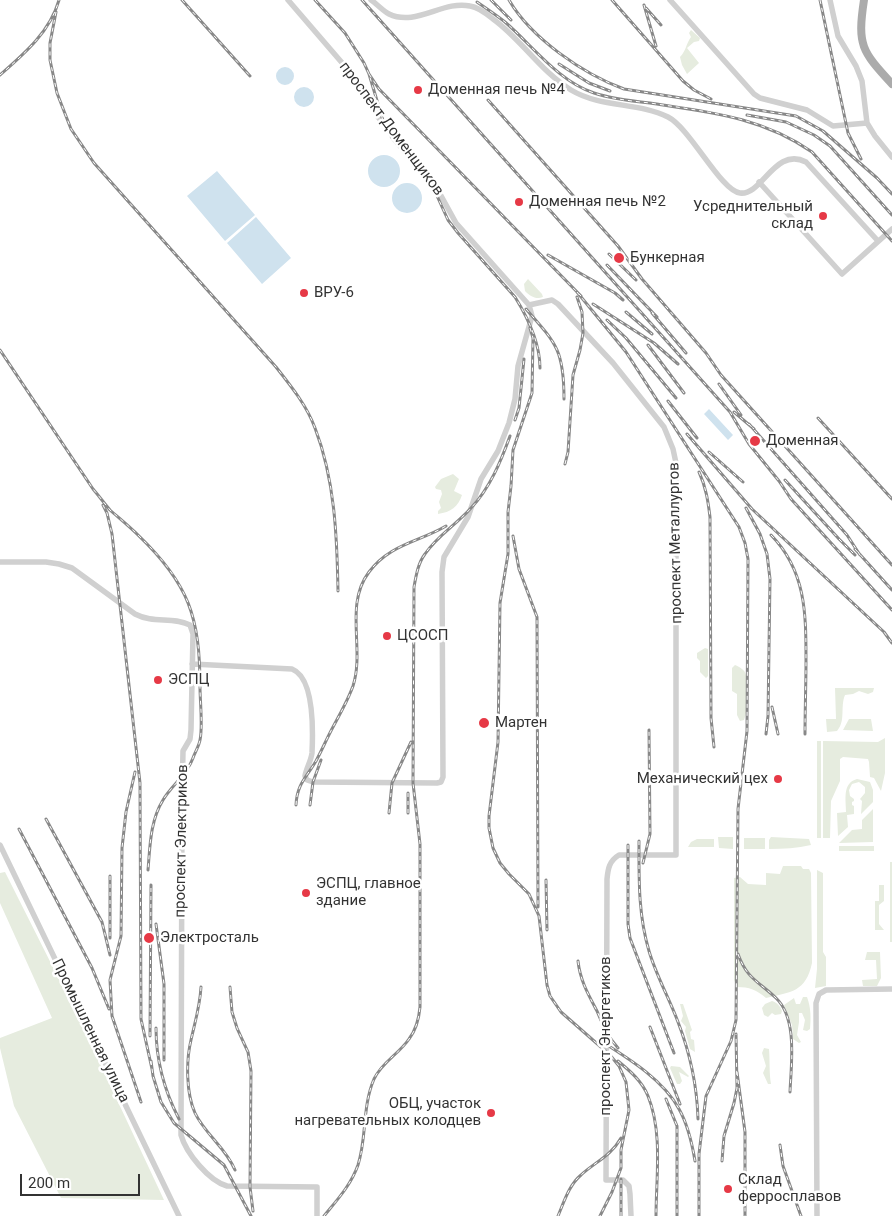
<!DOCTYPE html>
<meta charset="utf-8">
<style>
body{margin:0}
#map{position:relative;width:892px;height:1216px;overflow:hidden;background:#fff;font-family:Roboto,sans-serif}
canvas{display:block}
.scale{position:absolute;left:20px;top:1174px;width:120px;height:22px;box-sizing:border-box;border:2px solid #333;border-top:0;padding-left:6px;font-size:15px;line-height:18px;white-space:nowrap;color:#333;-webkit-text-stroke:4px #fff;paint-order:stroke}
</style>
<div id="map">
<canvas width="892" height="1216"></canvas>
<div class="scale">200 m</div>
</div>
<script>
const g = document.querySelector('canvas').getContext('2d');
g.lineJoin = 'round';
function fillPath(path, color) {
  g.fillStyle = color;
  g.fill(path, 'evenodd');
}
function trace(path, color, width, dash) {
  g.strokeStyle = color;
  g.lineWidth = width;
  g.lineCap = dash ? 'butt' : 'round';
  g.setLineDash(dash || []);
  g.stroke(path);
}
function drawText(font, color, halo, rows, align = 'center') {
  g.font = font + ' Roboto,sans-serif';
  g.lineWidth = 5;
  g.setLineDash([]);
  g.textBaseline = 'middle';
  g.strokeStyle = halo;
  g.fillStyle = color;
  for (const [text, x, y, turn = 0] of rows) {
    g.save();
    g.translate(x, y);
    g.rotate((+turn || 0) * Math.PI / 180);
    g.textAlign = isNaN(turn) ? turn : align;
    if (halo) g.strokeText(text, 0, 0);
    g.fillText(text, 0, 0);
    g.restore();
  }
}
const green = new Path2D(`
 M691,30l9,8 -1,3 -5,1 -7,6 12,15 -12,11 -5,-9 -2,-8c6,-6 6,-13 11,-20l-2,-4z
 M528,279l14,15 1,3c-7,3 -13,-1 -18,-6l-1,-7z
 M453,474l6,5 -5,12 8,4c-4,12 -11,17 -24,19v-3l3,-3 -2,-6 3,-8 -1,-4 -5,-1 -1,-2 6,-8z
 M705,648l3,1v27l-2,2 -6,-6v-11l-3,-3v-5z
 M735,665c5,2 10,5 11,10 4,10 2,36 -2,45l-4,1 -3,-6v-21l-5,-3v-23z
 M835,688h39l-1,4 -5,2 -9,-3 -6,3 -8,1c-5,12 1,26 -8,36l-10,1 -1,-13h10z
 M849,719h22l2,12 -30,-1z
 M885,738v35l-4,18 -7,-13 -4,-1 -1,-15 -1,-3 -25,-2 -3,2v22l-9,20 -1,37h-7v-97l55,1z
 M817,741h4v97h-4z
 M857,779l13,3 3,8v12l-12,12 1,-13 -2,-2 5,-6v-6l-6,-5 -7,2 -3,6 1,6 4,3v2l-2,1v3l2,1v8l-7,1 1,12 -10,9 -1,-23 9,-1c0,-12 -4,-29 11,-33z
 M873,809v33l-34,1 13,-13 10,-1v-9z
 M718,837h15v12l-14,-1z
 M771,837l38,2 2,6c-14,3 -27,4 -42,4v-9z
 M744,838h21v11h-21z
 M697,839h17v8h-26l3,-5z
 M839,846h35v5h-35z
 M890,862h2v80h-2z
 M783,866h18l2,3h6l2,4 1,90c-6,29 -21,29 -46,35 -9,-8 -17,-11 -29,-11l-3,-7v-102l6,-1 8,7 18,1v-12l14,1z
 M817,870l6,3v79l3,5v29l-11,2 2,-19z
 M5,872l76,151 83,177 -103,-2 -47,-92 -14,-58v-10l52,-20 -52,-115v-30z
 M879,885h5v16l-5,4v19l5,6h-9v-29h4z
 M867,952h13l1,26 -4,8h-14l-1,-6 15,-1 -1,-19h-11z
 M803,997h4c4,11 4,21 3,32l-3,2 -4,-1 2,-10 -3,-7h-3v9l-2,13 4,7 -2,1 -6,-4 -1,-14 -8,-20 10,-7 2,6h4z
 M772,1001c6,2 8,5 10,10l-1,3 -6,1 -3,-2 -4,4 -4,-2 -2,-7 3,-4z
 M680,1004h3l9,26 -2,2 1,7 3,1 1,12 -5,-3 -5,-18 1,-4 -5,-6 2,-5z
 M764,1048l5,1c1,12 0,23 2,35h-3l-5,-11 3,-7 -4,-13z
 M671,1066l9,1 9,9 -1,1 -9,-5 3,9 -2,3h-3l-7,-16z`);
const water = new Path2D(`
 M276 76a9 9 0 1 1 18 0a9 9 0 1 1-18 0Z
 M294 97a10 10 0 1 1 20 0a10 10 0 1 1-20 0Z
 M368 171a16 16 0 1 1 32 0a16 16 0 1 1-32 0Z
 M217,171l38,44 -30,26 -38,-45z
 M392 198a15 15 0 1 1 30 0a15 15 0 1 1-30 0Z
 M256,217l35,41 -29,26 -35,-41z
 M709,409l24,26 -5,5 -24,-26z`);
const minor = new Path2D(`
 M371,0c6,4 12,11 18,14 27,13 54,-14 81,-8 8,1 17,8 23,13 28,20 47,52 78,71 30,18 67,12 97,27 22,11 53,74 72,76 22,3 35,-47 66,-31l72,79
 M670,0l84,94 6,4 47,12 26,16 34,-3
 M830,0l8,36 18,30 6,15 5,42 8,13 17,21
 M759,182l83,92 50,-45
 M529,305l23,-5 6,4 55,59 51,64 9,22 3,14v392h-57c-10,6 -11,14 -12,24l-1,301h17l6,6 1,8 1,22
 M0,562h46l13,2 13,4 63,46c19,10 37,2 55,11l3,9 -2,96 -1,9 -7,12 -1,50 -1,334c5,18 28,46 46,51l90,1v29
 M192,664l100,5c23,9 21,63 20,84 -1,8 -6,16 -7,23l2,4 6,2 124,1 4,-1 2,-5 -1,-205 2,-15 24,-40 13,-38 17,-28 11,-28 6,-24 3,-33 14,-50 -3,-11 -73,-82 -22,-40 -56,-66 -10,-24 -80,-93
 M0,845l179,371
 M817,1216l-1,-213 3,-9 7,-4 66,-1`);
const major = new Path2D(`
 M864,0c-7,46 -2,51 28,84`);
const rail = new Path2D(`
 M182,0l68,76
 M315,0l30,33 19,30 5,11 15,50 8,14 41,49 15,33 10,13 57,64c13,21 25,46 25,71
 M362,0l368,412 19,32 30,37 12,18 101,111
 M491,0l20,20
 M509,0c22,38 74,74 115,89l172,27 27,15 54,47 15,16
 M612,0l71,81 11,9 17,9
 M820,0l28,133 13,26
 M477,2c10,7 19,13 28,20 28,24 53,59 89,71 18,6 37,8 56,10 59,9 112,14 162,49l80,89
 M644,5l12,41
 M646,8l15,17
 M56,12l-6,31v17l7,33 14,36 23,34 182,204c15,19 31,39 39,61 20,52 22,109 23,163
 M559,64l30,19 21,8
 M369,74l10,15 202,207
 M0,75c24,-21 50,-43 59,-75
 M488,100l130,146 24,33 64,74 15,22 171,190
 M747,115l39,7 28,13 16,11 62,69
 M609,254l27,26
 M548,255l67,38 8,7
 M607,265l50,52
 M577,292l49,60 113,175 6,16 3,16 -1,172 -9,78 -2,211 -5,21 -25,55 -7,58v62
 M593,304l61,39 24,21
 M526,309c31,35 38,42 38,90
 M626,312l26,22
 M652,313l34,40
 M607,320l19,18 50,60
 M530,328l3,10 -1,55 -19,57 -2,36 -3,26v42l-8,49 -2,139 -9,74v12l4,20 7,15 9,11 20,20 10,22 8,69 3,11 11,16 49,43 9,11 7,16 3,28 -8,40v18l-9,24 -12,24
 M648,345l36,48
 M0,350l93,139c6,7 11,14 17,21 9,8 19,16 28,25 51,49 62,82 62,152 0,15 3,39 0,53 -1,6 -5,12 -7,18 -6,17 -21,27 -30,42 -13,21 -13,47 -15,70
 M719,384l22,31
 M668,401l29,37
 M734,412l20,17
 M818,418l74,81
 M515,420l4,-12 5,-49
 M749,424l98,111 13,20
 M687,434l65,75 132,123 8,11
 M709,452l34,30
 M565,464l3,-12 5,-77 7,-25 3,-17 -1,-21 -5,-15
 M699,472c7,15 9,29 11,45l1,201 3,29
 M785,480l54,59 16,16
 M103,505l4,8 5,21 28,249 1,236 11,50
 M746,508l14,26 7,20 3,25 -2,137 -2,18
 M771,535c35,36 35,78 35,126 0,24 -1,49 -1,73
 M513,536l6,33 18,48 1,290
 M855,549l37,41
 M772,707l6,27
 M135,772l-9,40 -4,36 -1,88 -11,44 2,36 29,86
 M408,793v20
 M296,805c1,-21 10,-27 20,-44 6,-11 11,-23 17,-34 7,-13 15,-27 20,-41 12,-37 -9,-81 16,-114 21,-28 50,-30 77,-46
 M310,805l3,-23 8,-22
 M389,813l3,-30 19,-41
 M46,819l56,103 8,33
 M19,829l73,139 17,41
 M639,841c0,37 -1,73 10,110 7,24 20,47 29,71 12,31 19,63 20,97
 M628,845v79l2,14 44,115
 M643,863l7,-29 -1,-104
 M110,876v62
 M546,880l1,50
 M156,924l8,60v76
 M738,954c9,25 20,27 38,44 22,21 15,67 14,94
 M578,961c2,19 10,33 19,50 6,14 11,26 21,37
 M201,987c-1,19 -6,35 -10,53 -5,21 -5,53 4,73 10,21 31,35 40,57
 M230,987l2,25 5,16 11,24 3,19 -1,116 3,24
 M650,1027l30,77
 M156,1028c0,32 8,62 23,91
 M150,1036l1,-151
 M604,1043c27,17 60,38 75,66 9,16 13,34 16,52
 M151,1061l2,15 8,26 13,21 50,42 27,51
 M618,1061c12,10 24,20 30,35 15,37 8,82 8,120
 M737,1072l8,60v84
 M666,1099l11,27v90
 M780,1145l3,21 18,50
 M722,1161l2,-25 10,-33 3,-15 -1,-54
 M324,1216c13,-16 27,-31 34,-51 9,-28 4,-58 16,-86 8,-17 25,-25 35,-40 7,-9 10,-21 11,-32v-163l-7,-61 1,-196c2,-11 4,-24 11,-33 12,-18 32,-30 46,-46 19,-20 30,-47 39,-72
 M558,1216c6,-14 11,-31 23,-41 14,-13 30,-19 40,-37
 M621,1216v-37`);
const markers = [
 [418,90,5,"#e63946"],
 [519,202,5,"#e63946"],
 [823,216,5,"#e63946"],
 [619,258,6,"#e63946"],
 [304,293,5,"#e63946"],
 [755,441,6,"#e63946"],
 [387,636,5,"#e63946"],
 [158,680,5,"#e63946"],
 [484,723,6,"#e63946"],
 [778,779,5,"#e63946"],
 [306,893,5,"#e63946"],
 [149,938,6,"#e63946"],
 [491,1113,5,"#e63946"],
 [728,1189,5,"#e63946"]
];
const poiNames = [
 ["Доменная печь №4",428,90],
 ["Доменная печь №2",529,202],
 ["Усреднительный",813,207,"right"],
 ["склад",813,224,"right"],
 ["Бункерная",630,258],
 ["ВРУ-6",314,293],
 ["Доменная",766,441],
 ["ЦСОСП",397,636],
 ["ЭСПЦ",168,680],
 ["Мартен",495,723],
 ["Механический цех",768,779,"right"],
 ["ЭСПЦ, главное",316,884],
 ["здание",316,901],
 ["Электросталь",160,938],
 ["ОБЦ, участок",481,1104,"right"],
 ["нагревательных колодцев",481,1121,"right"],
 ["Склад",738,1180],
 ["ферросплавов",738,1197]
];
const streetNames = [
 ["проспект Доменщиков",391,129,53],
 ["проспект Металлургов",676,543,-91],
 ["проспект Электриков",182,841,-89],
 ["Промышленная улица",90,1031,64],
 ["проспект Энергетиков",606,1036,-90]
];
fillPath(green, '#e6ecdf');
fillPath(water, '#cfe2ee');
trace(minor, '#d0d0d0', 5.5);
trace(major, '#ababab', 8);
trace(rail, '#888', 3);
trace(rail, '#fff', 1, [4]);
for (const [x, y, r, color] of markers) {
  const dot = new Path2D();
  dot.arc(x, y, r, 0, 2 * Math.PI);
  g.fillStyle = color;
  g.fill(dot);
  trace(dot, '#fff', 2);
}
drawText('15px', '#333', '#fff', poiNames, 'left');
drawText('15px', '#333', '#fff', streetNames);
</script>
